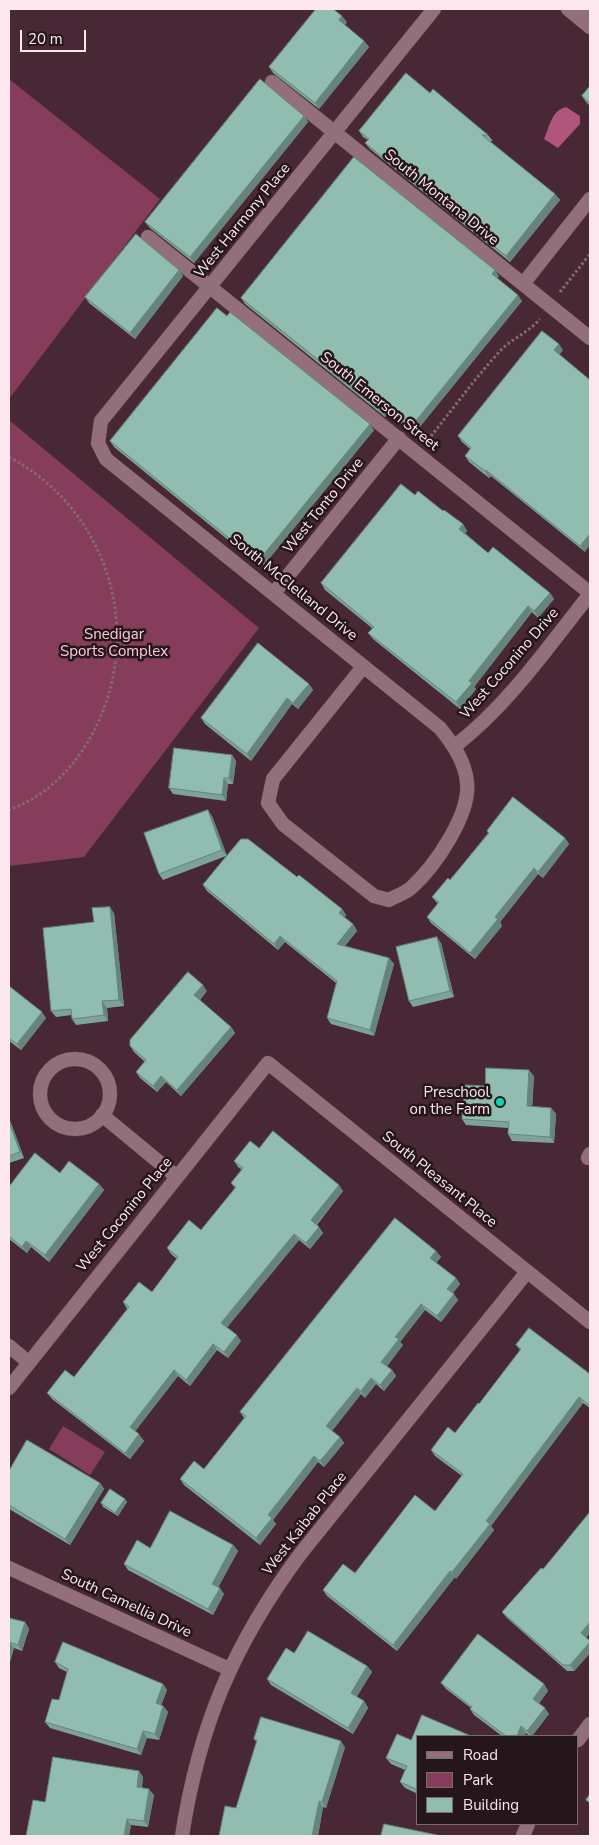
<!DOCTYPE html>
<style>
body{margin:0}
#map{position:relative;width:599px;height:1845px;overflow:hidden;background:#472834;font-family:"Nunito Sans",sans-serif}
canvas{display:block}
.frame{position:absolute;inset:0;border:10px solid #fce7ee;pointer-events:none}
.legend{position:absolute;left:416px;top:1735px;width:162px;height:90px;box-sizing:border-box;background:#24161b;border:1px solid #7a6a6f;margin:0;padding:6px 9px;list-style:none;font-size:15px;color:#fce7ee}
.legend li{display:flex;align-items:center;gap:10px;height:25px}
.legend b{width:25px;border:1px solid #7a6a6f}
.scale{position:absolute;left:20px;top:30px;width:66px;height:22px;box-sizing:border-box;border:2px solid #fce7ee;border-top:0;padding-left:6px;font-size:15px;line-height:18px;white-space:nowrap;color:#fce7ee;-webkit-text-stroke:4px #24161b;paint-order:stroke}
</style>
<div id="map">
<canvas width="599" height="1845"></canvas>
<div class="frame"></div>
<ul class="legend">
<li><b style="height:6px;background:#936f7c"></b>Road</li>
<li><b style="height:14px;background:#853d5b"></b>Park</li>
<li><b style="height:14px;background:#91bdb1"></b>Building</li>
</ul>
<div class="scale">20 m</div>
</div>
<script>
const g = document.querySelector('canvas').getContext('2d');
g.lineJoin = 'round';
function fillPath(path, color) {
  g.fillStyle = color;
  g.fill(path, 'evenodd');
}
function trace(path, color, width, dash) {
  g.strokeStyle = color;
  g.lineWidth = width;
  g.lineCap = dash ? 'butt' : 'round';
  g.setLineDash(dash || []);
  g.stroke(path);
}
function drawText(font, color, halo, rows, align = 'center') {
  g.font = font + ' "Nunito Sans",sans-serif';
  g.lineWidth = 5;
  g.setLineDash([]);
  g.textBaseline = 'middle';
  g.strokeStyle = halo;
  g.fillStyle = color;
  for (const [text, x, y, turn = 0] of rows) {
    g.save();
    g.translate(x, y);
    g.rotate((+turn || 0) * Math.PI / 180);
    g.textAlign = isNaN(turn) ? turn : align;
    if (halo) g.strokeText(text, 0, 0);
    g.fillText(text, 0, 0);
    g.restore();
  }
}
const green = new Path2D(`
 M9,79l151,120 -151,200z
 M9,420l250,208 -175,229 -75,9z
 M63,1426l42,26 -15,23 -41,-26z`);
const water = new Path2D(`
 M566,107l14,9v8l-22,24 -14,-9c6,-13 7,-28 22,-32z`);
const path = new Path2D(`
 M560,292l30,-38
 M428,440c24,-30 47,-62 73,-90 12,-12 28,-18 39,-31
 M9,457c105,56 139,187 77,288 -19,30 -44,53 -77,65`);
const minor = new Path2D(`
 M568,9l22,18
 M581,20l9,-11
 M272,82l318,256
 M148,237l442,356
 M523,284l67,-85
 M274,593l125,-155
 M363,667l-90,112 -5,24 15,21 91,72 15,4c7,-4 17,-7 23,-13 23,-21 59,-73 55,-105 -2,-21 -15,-39 -27,-54l-334,-269 -8,-16 3,-22 333,-412
 M455,746c53,-41 93,-99 135,-152
 M40 1094a35 35 0 1 1 70 0a35 35 0 1 1-70 0Z
 M102,1115l75,62
 M588,1158l2,-4
 M9,1346l19,16
 M9,1388l259,-325 322,259
 M9,1568l220,101
 M578,1740l12,-16
 M182,1836c17,-111 52,-193 119,-283l226,-281
 M523,1836l5,-12`);
const wall = new Path2D(`
 M347,22l-2,3 19,16 5,6 -50,62 -46,-36 -4,-6z
 M590,86v20l-4,-4 -4,-6z
 M430,93l58,42 5,6h-4l66,53 5,6 -50,62 -140,-113 -5,-6 3,-3 -5,-3 -4,-6z
 M304,116l4,6 -114,141 -44,-35 -5,-6z
 M179,270l4,6 -48,63 -46,-36 -4,-6z
 M499,276l-2,2 25,23 -108,133 -26,-21 -3,4 -140,-113 -4,-6z
 M563,350l-4,5 26,197 -94,-76 -2,2 -20,-16 -4,-6 5,-7 -8,-7 -4,-6z
 M374,430l-110,135 -24,-19 -2,2 -124,-101 -4,-6z
 M415,495l48,29 4,7 -2,2 23,20 62,40 4,6 -16,19 -6,-6 -58,75 2,2 -16,20 -87,-70 -5,-6 4,-5 -47,-38 -4,-7z
 M309,684l4,6 -15,19 -6,-5 -41,57 -46,-37 -4,-6z
 M232,755l4,6 -3,23h-5l-2,17 -53,-7 -4,-6z
 M212,816l15,40 70,21 45,32 4,6 -2,3 9,6 4,7 -12,15 44,12 5,6 -20,72 -43,-12 -4,-6 9,-35 -51,-41 -7,8 -71,-59 -4,-6 23,-29 -63,24 -4,-6z
 M487,831l78,7 4,6 -26,34 -5,-4 -38,48 2,4 -27,33 -44,-36 -4,-6 11,-13 -6,-7 18,-17 38,-47z
 M114,913l10,93 -17,2 1,13 -32,4 -4,-6v-4l-16,2 -5,-6 43,-89z
 M441,943l13,54 -41,10 -4,-6z
 M9,986l37,32 -25,32 -12,-9v1z
 M207,991l-7,9 31,27 4,6 -54,63 -15,-14 -9,10 -17,-14 -4,-6 9,-10 -11,-10 -4,-6z
 M534,1076l-2,31 19,1 5,6 -2,29 -42,-2 -4,-7v-6l-42,-3 -4,-6 23,-33z
 M9,1119l2,4 13,35 -15,5z
 M259,1148l84,43 -26,34 6,8 -13,16 -11,-9 -72,87 14,14 -13,17 -11,-8 -27,36 -12,-10 -43,55 9,10 -14,18 -78,-60 -5,-6 27,-16 53,-68 -4,-7 29,-10 25,-33 -6,-5 -4,-6 34,-18 34,-42 -4,-5 11,-13 -4,-3 -4,-6z
 M60,1173l39,11 5,6 -55,72 -18,-15 -4,6 -18,-14v-52z
 M436,1251l5,6 -5,6 20,15 4,6 -7,9 5,7 -17,22 -16,-12 -25,32 3,3 -16,21 5,4 4,6 -12,15 -8,-7 -11,14 -4,-4 -29,37 8,6 4,6 -20,24 -6,-5 -45,58 3,4 -16,21 -76,-60 -4,-6 24,-10 40,-51 -4,-6z
 M516,1345l74,29v34l-7,-5 -92,123 3,4 -38,49 -1,-2 -58,74 -70,-55 -4,-6 32,-17 80,-62 27,-35 -27,-20 -4,-6 24,-17 24,-29 41,-54z
 M9,1471l91,12 4,6 -34,56 -61,-36z
 M125,1499l2,3 -9,14 -15,-9 -2,-4z
 M590,1512v121l-4,5 4,3v12l-16,18h-7l-60,-53 -5,-6 41,-43z
 M233,1545l5,6 -20,36 6,7 -11,21 -85,-45 -4,-6z
 M9,1618l16,4 4,7 -7,22 -8,-3 -5,17z
 M294,1653l73,13 5,6 -16,25 8,4 4,7 -15,26 -82,-49 -4,-6z
 M55,1662l108,22 4,6 -6,15 2,1 5,6 -9,28 -12,-2 -6,17 -91,-27 -5,-6 14,-22 8,-28 -8,-4z
 M441,1683l103,1 4,7 -9,12 10,11 -17,22h-2l-4,-3 -2,3h-22l-28,-21 -4,-6 1,-1 -25,-19z
 M418,1736v58l-13,-6 -5,-6 5,-12 -14,-6 -5,-6z
 M254,1739l91,8 -19,61 -3,-1 -5,29h-99l17,-28 21,-65z
 M139,1771l4,6 -1,10 12,8 -6,32 -17,-2 -2,11h-103l19,-34z`);
const shadedWall = new Path2D(`
 M342,16l5,6 -4,5 -4,-7z
 M364,41l5,6 -50,62 -4,-6z
 M304,116l4,6 -114,141 -4,-6z
 M555,194l5,6 -50,62 -4,-6z
 M179,270l4,6 -48,63 -5,-6z
 M495,270l4,6 -3,4 -4,-6z
 M518,295l4,6 -108,133 -4,-6z
 M559,344l4,6 -5,6 -4,-6z
 M384,407l4,6 -3,4 -4,-7z
 M370,424l4,6 -110,135 -4,-6z
 M486,470l5,6 -2,2 -4,-7z
 M463,524l4,7 -4,4 -4,-6z
 M590,534v11l-5,7 -5,-6z
 M236,539l4,7 -2,2 -4,-6z
 M550,593l4,6 -16,19 -4,-7z
 M528,606l4,6 -58,75 2,2 -16,20 -4,-7 13,-21z
 M309,684l4,6 -15,19 -5,-6z
 M287,698l5,6 -41,57 -4,-7z
 M232,755l4,6 -3,23 -4,-6z
 M224,778l4,6 -2,17 -4,-6z
 M208,810l4,6 15,40 -5,-6z
 M565,838l4,6 -26,34 -5,-6z
 M534,868l4,6 -38,48 2,4 -27,33 -5,-6 25,-36z
 M110,907l4,6 10,93 -5,-6z
 M342,909l4,6 -3,5 -4,-7z
 M353,924l4,7 -16,19 -4,-6z
 M280,936l5,6 -7,8 -4,-6z
 M437,937l4,6 13,54 -4,-6z
 M389,958l5,6 -20,72 -4,-6z
 M203,985l4,6 -9,10 -4,-6z
 M102,1001l5,7 1,13 -4,-6z
 M42,1012l4,6 -25,32 -4,-6z
 M231,1027l4,6 -54,63 -4,-6z
 M529,1070l5,6 -2,36 -5,-6z
 M161,1076l5,6 -9,10 -4,-6z
 M551,1108l5,6 -2,29 -4,-6z
 M9,1119l2,4 13,35 -4,-6 -11,-30z
 M99,1184l5,6 -55,72 -4,-7z
 M339,1185l4,6 -28,35 -4,-6z
 M319,1227l4,6 -13,16 -4,-6z
 M294,1234l5,6 -73,89 -5,-6z
 M26,1241l5,6 -4,6 -5,-6z
 M436,1251l5,6 -6,8 -5,-7z
 M456,1278l4,6 -9,11 -4,-6z
 M454,1294l4,6 -17,22 -4,-6z
 M421,1304l4,6 -25,32 3,3 -17,23 -5,-6 14,-25z
 M237,1335l4,6 -13,17 -4,-6z
 M213,1344l4,6 -27,36 -4,-6z
 M174,1370l4,6 -44,57 -4,-6z
 M392,1370l4,6 -12,15 -4,-6z
 M371,1378l5,6 -11,14 -4,-7z
 M357,1388l4,6 -30,38 -5,-6z
 M579,1397l4,6 -92,123 3,4 -38,49 -4,-7 34,-51z
 M139,1434l5,7 -14,18 -5,-6z
 M340,1437l4,6 -20,24 -4,-6z
 M314,1456l4,6 -45,58 3,4 -16,21 -4,-7 12,-23z
 M100,1483l4,6 -34,56 -5,-6z
 M125,1499l2,3 -9,14 -3,-3z
 M233,1545l5,6 -21,39 -5,-6z
 M450,1571l5,6 -58,74 -4,-6z
 M220,1588l4,6 -11,21 -5,-6z
 M25,1622l4,7 -7,22 -4,-6z
 M590,1622v11l-5,6 -4,-6z
 M9,1642l5,6 -5,17z
 M590,1642v11l-16,18 -4,-6z
 M367,1666l5,6 -17,28 -4,-7z
 M163,1684l4,6 -7,19 -4,-6z
 M544,1684l4,7 -10,14 -5,-6z
 M364,1701l4,7 -15,26 -5,-6z
 M163,1706l5,6 -9,28 -4,-6z
 M545,1708l4,6 -17,22h-1l-4,-5z
 M521,1726l5,7 -2,3h-7z
 M143,1731l4,7 -6,17 -4,-6z
 M341,1741l4,6 -19,61 -4,-6z
 M139,1771l4,6 -2,16 -4,-6z
 M149,1789l5,6 -6,32 -4,-6z
 M319,1801l4,6 -5,29h-6z
 M127,1819l4,6 -2,11h-5z`);
const building = new Path2D(`
 M316,9h17l9,7 -3,4 25,21 -49,62 -46,-36z
 M406,73l24,20 3,-4 19,16 36,30h-6l73,59 -49,62 -141,-113 4,-4 -10,-8z
 M260,79l44,37 -114,141 -45,-35z
 M590,86v17l-8,-7z
 M354,157l141,113 -3,4 26,21 -108,133 -26,-21 -3,3 -140,-112z
 M136,234l43,36 -49,63 -45,-36z
 M217,308l10,8 3,-4 140,112 -110,135 -24,-20 -2,3 -124,-101z
 M542,331l17,13 -5,6 36,30v154l-10,12 -94,-76 -1,1 -20,-15 6,-8 -13,-12z
 M401,484l14,11 3,-4 25,20 1,-1 19,14 -4,5 29,24 5,-6 57,46 -16,18 -6,-5 -59,75 3,2 -16,19 -88,-69 6,-6 -53,-44z
 M258,643l51,41 -16,19 -6,-5 -40,56 -46,-36z
 M174,748l58,7 -3,23h-5l-2,17 -53,-7z
 M513,797l52,41 -27,34 -4,-4 -39,49 3,2 -28,34 -43,-36 12,-15 -7,-5 16,-19 2,2 39,-47 -2,-2z
 M208,810l14,40 -63,24 -15,-41z
 M241,839h7l49,38 2,-2 43,34 -3,4 14,11 -16,20 52,14 -19,72 -43,-12 10,-37 -57,-45 -6,8 -71,-59z
 M110,907l9,93 -17,1 2,14 -32,4 -1,-10 -20,2 -8,-83 51,-6 -2,-14z
 M437,937l13,54 -41,10 -13,-54z
 M188,972l15,13 -9,10 37,32 -54,63 -16,-14 -8,10 -17,-14 10,-12 -16,-14v-6z
 M9,986l33,26 -25,32 -8,-6z
 M486,1068l43,2 -2,36 24,2 -1,29 -42,-3 1,-12 -47,-3 2,-34 21,1z
 M9,1122l11,30 -11,4z
 M273,1131l66,54 -28,35 8,7 -13,16 -12,-9 -73,89 16,12 -13,17 -11,-8 -27,36 -12,-10 -44,57 9,7 -14,19 -78,-60 18,-23 9,7 55,-70 -6,-5 16,-20 13,10 26,-35 -11,-9 22,-28 12,10 35,-43 -5,-4 12,-15 -9,-7 16,-20 9,7z
 M35,1153l25,20 9,-12 30,23 -54,71 -19,-14 -4,6 -13,-11v-49z
 M395,1218l41,33 -6,7 26,20 -9,11 7,5 -17,22 -16,-12 -26,33 4,2 -18,23 11,8 -12,15 -9,-7 -10,13 -4,-3 -31,38 14,11 -20,24 -6,-5 -46,59 4,3 -16,20 -76,-59 14,-18 10,8 42,-53 -6,-4z
 M529,1328l61,46v29l-1,2 -10,-8 -93,124 4,3 -38,48 -2,-1 -57,74 -70,-55 20,-26 12,9 60,-78 20,16 28,-37 -32,-24 17,-23 7,6 23,-30 1,1 42,-55 -5,-4z
 M27,1440l73,43 -35,56 -56,-34v-34z
 M110,1489l15,10 -10,14 -14,-10z
 M170,1511l63,34 -21,39 8,4 -12,21 -84,-45 13,-24 13,8z
 M590,1512v110l-9,11 9,8v1l-20,23h-7l-61,-53 39,-44 2,1z
 M9,1618l16,4 -7,23 -9,-3v2z
 M308,1631l59,35 -16,27 13,8 -16,27 -81,-49 19,-31 8,5z
 M478,1634l66,50 -11,15 12,9 -18,23 -6,-5 -4,10h-11l-36,-27 2,-2 -31,-24z
 M63,1642l100,42 -7,19 7,3 -8,28 -12,-3 -6,18 -92,-27 7,-23 7,1 9,-31 -13,-7z
 M422,1715l49,21h-53v54l-18,-8 7,-16 -21,-8 11,-24 14,6z
 M261,1717l80,24 -19,61 -3,-1 -7,35h-93l6,-30 11,2 21,-68 -3,-1z
 M53,1757l86,14 -2,16 12,2 -5,32 -17,-2 -3,17h-98l7,-36 12,2z
 M590,1794v9l-4,-3z
 M384,1824l58,12h-61z`);
const markers = [
 [500,1102,5,"#0dd5b5"]
];
const streetNames = [
 ["South Montana Drive",441,198,39],
 ["West Harmony Place",243,221,-51],
 ["South Emerson Street",379,402,39],
 ["West Tonto Drive",324,506,-51],
 ["South McClelland Drive",293,588,39],
 ["West Coconino Drive",510,664,-49],
 ["South Pleasant Place",439,1180,39],
 ["West Coconino Place",125,1215,-51],
 ["West Kaibab Place",305,1524,-52],
 ["South Camellia Drive",126,1604,25]
];
const parkNames = [
 ["Snedigar",114,635],
 ["Sports Complex",114,652]
];
const poiNames = [
 ["Preschool",490,1093],
 ["on the Farm",490,1110]
];
fillPath(green, '#853d5b');
fillPath(water, '#af547b');
trace(minor, '#5e444e', 15);
trace(path, '#856a74', 3, [2.5, 2.5]);
trace(minor, '#936f7c', 14);
fillPath(wall, '#7da398');
fillPath(shadedWall, '#66847c');
fillPath(building, '#91bdb1');
trace(building, '#66847c', 1);
for (const [x, y, r, color] of markers) {
  const dot = new Path2D();
  dot.arc(x, y, r, 0, 2 * Math.PI);
  g.fillStyle = color;
  g.fill(dot);
  trace(dot, '#24161b', 2);
}
drawText('15px', '#fce7ee', '#24161b', streetNames);
drawText('15px', '#fecadc', '#24161b', parkNames);
drawText('15px', '#fce7ee', '#24161b', poiNames, 'right');
</script>
